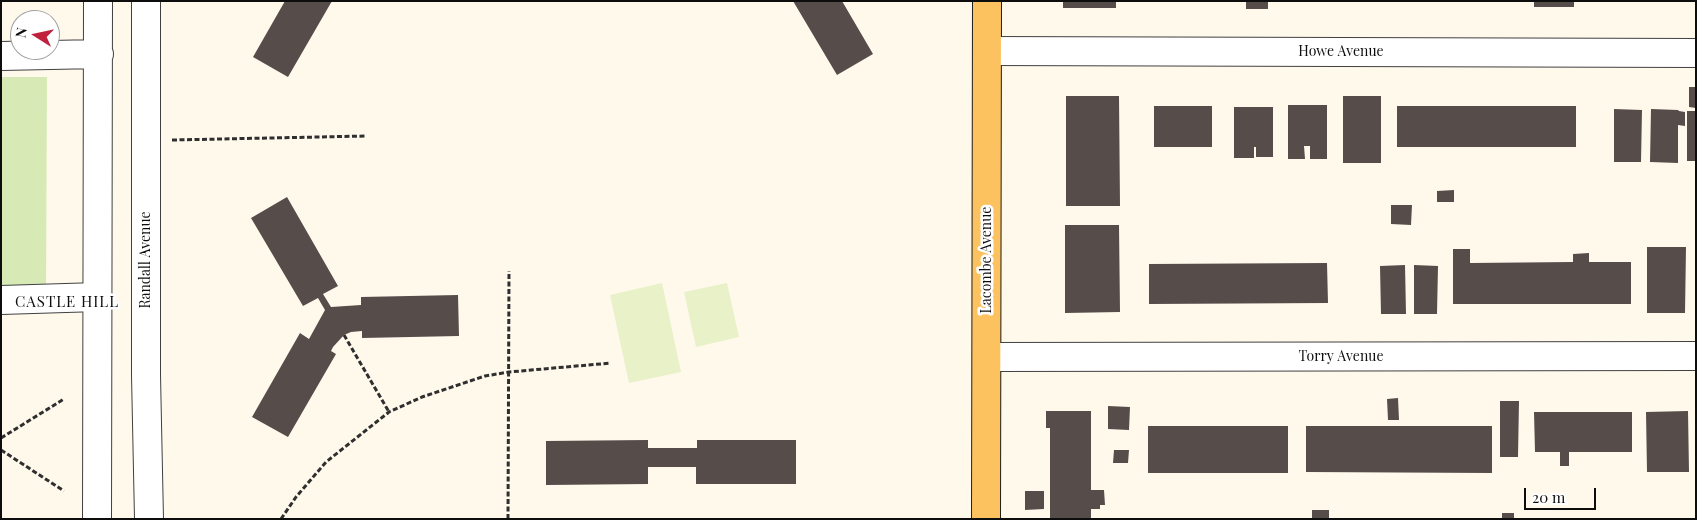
<!DOCTYPE html>
<style>
body{margin:0}
#map{position:relative;width:1697px;height:520px;overflow:hidden;background:#fff9ec;font-family:"Playfair Display",serif}
canvas{display:block}
.frame{position:absolute;inset:0;border:2px solid #0d0d0d;pointer-events:none}
.north{position:absolute;left:10px;top:10px;width:50px;height:50px;box-sizing:border-box;background:#fff;border:1px solid #9e9e9e;border-radius:50%;rotate:280deg;font-size:14px;font-weight:700;line-height:20px;text-align:center;color:#0d0d0d}
.north::after{content:'';display:block;margin:auto;width:18px;height:22px;background:#c0223d;clip-path:polygon(50% 0,100% 100%,50% 72%,0 100%)}
.scale{position:absolute;left:1524px;top:488px;width:72px;height:22px;box-sizing:border-box;border:2px solid #0d0d0d;border-top:0;padding-left:6px;font-size:15px;line-height:18px;white-space:nowrap;color:#0d0d0d;-webkit-text-stroke:4px #fff;paint-order:stroke}
</style>
<div id="map">
<canvas width="1697" height="520"></canvas>
<div class="frame"></div>
<div class="north">N</div>
<div class="scale">20 m</div>
</div>
<script>
const g = document.querySelector('canvas').getContext('2d');
g.lineJoin = 'round';
function fillPath(path, color) {
  g.fillStyle = color;
  g.fill(path, 'evenodd');
}
function trace(path, color, width, dash) {
  g.strokeStyle = color;
  g.lineWidth = width;
  g.lineCap = dash ? 'butt' : 'round';
  g.setLineDash(dash || []);
  g.stroke(path);
}
function drawText(font, color, halo, rows, align = 'center') {
  g.font = font + ' "Playfair Display",serif';
  g.lineWidth = 5;
  g.setLineDash([]);
  g.textBaseline = 'middle';
  g.strokeStyle = halo;
  g.fillStyle = color;
  for (const [text, x, y, turn = 0] of rows) {
    g.save();
    g.translate(x, y);
    g.rotate((+turn || 0) * Math.PI / 180);
    g.textAlign = isNaN(turn) ? turn : align;
    if (halo) g.strokeText(text, 0, 0);
    g.fillText(text, 0, 0);
    g.restore();
  }
}
const green = new Path2D(`
 M1,77h46l-1,217h-45z`);
const pitch = new Path2D(`
 M662,283l19,89 -52,11 -19,-88z
 M727,283l12,54 -43,10 -12,-55z`);
const building = new Path2D(`
 M285,1h47l-44,76 -35,-20z
 M793,1h49l31,53 -36,21z
 M1063,1h53v7h-53z
 M1246,1h22v8h-22z
 M1534,1h40v6h-40z
 M1689,87h7v21l-7,-1z
 M1066,96h53l1,110h-54z
 M1343,96h38v67h-38z
 M1288,105h39v54h-17v-13h-6l1,13h-17z
 M1154,106h58v41h-58z
 M1397,106h179v41h-179z
 M1234,107h39v50h-17v-10h-2v11h-20z
 M1614,109l28,1 -1,52h-27z
 M1651,109l27,1 1,1 6,1v14l-7,-1v38l-28,-1z
 M1687,111h9v50h-9z
 M1454,190v12h-17v-11z
 M287,197l51,89 -15,8 8,13 30,-2v-8l97,-2 1,41 -97,2v-7l-11,1 -7,3 -11,12 -2,4 5,3 -48,83 -36,-20 48,-84 9,6 16,-29 -7,-12 -15,8 -52,-88z
 M1391,205h21l-1,20 -20,-1z
 M1065,225h54l1,87 -55,1z
 M1647,247h39l-1,66h-38z
 M1453,249h17v14l103,-1v-8l16,-1v9h42v42h-178z
 M1327,263l1,40 -179,1v-40z
 M1405,265l1,49h-25l-1,-48z
 M1414,265l24,1 -1,48h-23z
 M1398,398l1,22h-11l-1,-21z
 M1500,401h19l-1,56h-18z
 M1108,406l22,1 -1,23 -21,-1z
 M1046,411h45v79h13l1,15h-5v4h-9v10h-41v-91h-4z
 M1688,411l1,61h-42l-1,-60z
 M1534,412h98v40h-63v14h-9v-14h-25z
 M1148,426h140v47h-140z
 M1306,426h186v47l-186,-1z
 M648,440v8h49v-8h99v44h-100v-17h-48v17l-102,1v-44z
 M1114,450h15l-1,13h-15z
 M1025,491h19v18l-19,1z
 M1312,510h17v9h-17z
 M1502,513h12v6h-12z`);
const path = new Path2D(`
 M172,140l195,-4
 M344,335l45,77
 M1,438l63,-39
 M1,450l63,41
 M281,519l15,-22 30,-35 63,-50 33,-15 63,-21 24,-4 102,-9
 M508,519l1,-248`);
const minor = new Path2D(`
 M146,1v374l3,144
 M987,51l709,2
 M1,56l98,-2
 M1,300l97,-3
 M987,357l709,-1
 M97,519l1,-518`);
const major = new Path2D(`
 M986,519l1,-518`);
const streetNames = [
 ["Howe Avenue",1341,52],
 ["Randall Avenue",146,260,-90],
 ["Lacombe Avenue",987,260,-90],
 ["Torry Avenue",1341,357]
];
const neighbourhoodNames = [
 ["CASTLE HILL",67,302]
];
fillPath(green, '#d7eab5');
fillPath(pitch, '#e8f1c7');
fillPath(building, '#564c49');
trace(minor, '#404040', 30);
trace(major, '#1e1e1e', 30);
trace(path, '#2f2f2f', 3, [5, 2.5]);
trace(minor, '#fff', 28);
trace(major, '#fcc260', 28);
drawText('14px', '#0d0d0d', '#fff', streetNames);
g.letterSpacing = '1px';
drawText('15px', '#0d0d0d', '#fff', neighbourhoodNames);
g.letterSpacing = '0px';
</script>
